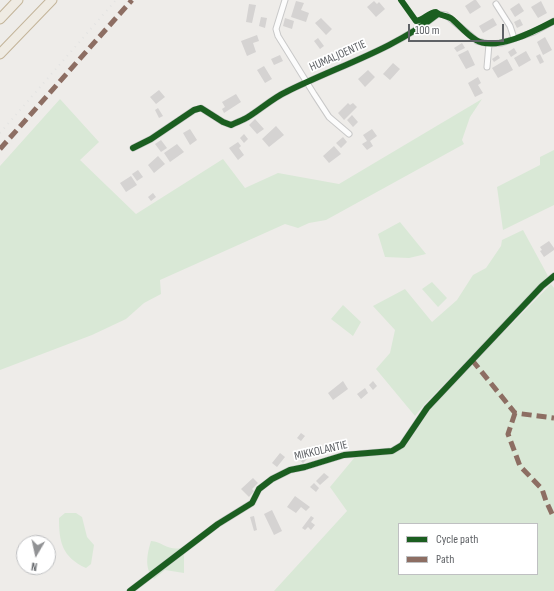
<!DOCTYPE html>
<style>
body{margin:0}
#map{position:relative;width:554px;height:591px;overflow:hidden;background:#eeece9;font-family:"Sofia Sans Condensed",sans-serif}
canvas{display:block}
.legend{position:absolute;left:398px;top:523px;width:140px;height:52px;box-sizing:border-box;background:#fff;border:1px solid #bfc0c2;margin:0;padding:5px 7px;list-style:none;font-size:12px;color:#5f6266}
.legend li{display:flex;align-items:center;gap:8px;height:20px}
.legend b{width:20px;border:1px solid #bfc0c2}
.north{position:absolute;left:16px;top:535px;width:40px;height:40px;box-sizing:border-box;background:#fff;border:1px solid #bfc0c2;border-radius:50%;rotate:189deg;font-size:11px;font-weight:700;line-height:16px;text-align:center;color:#5f6266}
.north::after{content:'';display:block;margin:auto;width:14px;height:18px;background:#919294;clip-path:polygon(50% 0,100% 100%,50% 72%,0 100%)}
.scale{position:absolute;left:408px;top:24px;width:96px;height:18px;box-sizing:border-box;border:2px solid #5f6266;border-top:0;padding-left:5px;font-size:12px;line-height:14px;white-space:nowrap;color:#5f6266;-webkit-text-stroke:3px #fff;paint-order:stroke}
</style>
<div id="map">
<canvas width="554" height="591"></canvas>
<ul class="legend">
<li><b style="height:5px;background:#1b5e20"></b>Cycle path</li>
<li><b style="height:5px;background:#8d6e63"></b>Path</li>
</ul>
<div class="north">N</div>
<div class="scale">100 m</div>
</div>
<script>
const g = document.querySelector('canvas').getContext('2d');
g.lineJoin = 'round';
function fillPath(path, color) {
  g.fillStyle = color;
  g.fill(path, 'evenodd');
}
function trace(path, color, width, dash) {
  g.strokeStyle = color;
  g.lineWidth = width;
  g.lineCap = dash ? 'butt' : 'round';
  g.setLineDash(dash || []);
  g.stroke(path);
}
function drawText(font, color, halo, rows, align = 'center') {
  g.font = font + ' "Sofia Sans Condensed",sans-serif';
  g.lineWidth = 3.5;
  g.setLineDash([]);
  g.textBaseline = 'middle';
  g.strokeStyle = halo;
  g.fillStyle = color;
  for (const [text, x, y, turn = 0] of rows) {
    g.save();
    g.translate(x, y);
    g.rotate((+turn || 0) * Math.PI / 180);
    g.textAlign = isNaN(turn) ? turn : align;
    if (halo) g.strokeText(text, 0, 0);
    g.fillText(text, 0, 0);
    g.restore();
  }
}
const green = new Path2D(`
 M60,99l39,43 -19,18 56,54 87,-55 22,29 33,-15 61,11 143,-85 -12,18 -8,23 2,4 -138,76 -17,3 -11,5 -13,-4 -125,56 1,14 -17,9 -18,16 -34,16 -92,35v-204z
 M554,150v55l-51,25 -6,-43 43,-22v-8z
 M400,222l26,32 -17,4 -24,-1 -7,-23z
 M523,230l25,46 -124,129 -9,11 -39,-47 14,-16 5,-23 -22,-24 32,-17 27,33 25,-22 16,-25 13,-7 15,-22 1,-6z
 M432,282l15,16 -9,9 -16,-18z
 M551,284l3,4v303h-280l73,-80 -17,-24 25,-30 36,-3 14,-7 25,-37 63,-67zM399,524h138v50h-138z
 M343,305l18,17 -8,14 -22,-17z
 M65,513h11l6,4 5,20 7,8 -3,19 -5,4c-24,-11 -27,-26 -27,-50z
 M151,541c12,1 17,10 30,7l3,8v17l-19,-3 -11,9c-10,-10 -7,-25 -3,-38z`);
const building = new Path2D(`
 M474,0h2l5,7 -11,7 -5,-8z
 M296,1l8,2 -3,7 8,3 -3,9 -15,-5z
 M374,1l3,3 2,-2 6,7 -9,8 -9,-10z
 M541,1l6,12 -9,5 -7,-11z
 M519,3l5,8 -9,6 -5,-8z
 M249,4l7,1 -4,18 -6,-1z
 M261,17l6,1 -2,10 -6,-2z
 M285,18l9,3 -2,8 -9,-3z
 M321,18l11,11 -6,6 -11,-12z
 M493,18l4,7 -14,8 -4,-7z
 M520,19l3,6 -6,3 -3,-6z
 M257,35l2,6 -6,2 3,9 -9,4 -6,-15z
 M545,37l7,13 -9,5 -6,-13z
 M318,38l6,8 -4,3 -6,-8z
 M462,43l3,5 -8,4 -3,-4z
 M514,48l3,5 -6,4 -3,-5z
 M468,50l7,15 -9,4 -8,-14z
 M526,51l5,9 -12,7 -5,-9z
 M540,54l4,8 -4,2 -4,-8z
 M280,55l3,6 -9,4 -3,-6z
 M498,55l2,3 -6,4 -2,-3z
 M507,59l6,11 -15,8 -6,-10z
 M393,63l7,6 -10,11 -7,-6z
 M264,66l8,13 -7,4 -8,-13z
 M368,70l7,7 -10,10 -7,-8z
 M478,77l3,6 -3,2 5,8 -8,4 -7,-14z
 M159,90l6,7 -9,7 -6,-7z
 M236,94l5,8 -17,11 -2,-4 3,-2 -3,-5z
 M348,103l2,2 3,-2 4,4 -13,13 -6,-7z
 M158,108l5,8 -4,2 -4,-8z
 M352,115l6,7 -5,5 -6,-7z
 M255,119l9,10 -7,5 -8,-9z
 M276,126l8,9 -15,12 -7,-8z
 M190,129l7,11 -7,5 -7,-12z
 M372,129l5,7 -7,5 3,5 -6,4 -5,-6 5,-3 -4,-6z
 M244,134l4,5 -4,4 -4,-5z
 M343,137l4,5 -6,6 -5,-5z
 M161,140l6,8 -6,4 -6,-8z
 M238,142l3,4 -2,2 5,7 -6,5 -9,-12z
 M177,144l7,8 -14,10 -6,-9z
 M334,146l7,8 -12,9 -6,-7z
 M158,156l7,8 -11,9 -6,-8z
 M138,170l5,7 -6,4 -5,-7z
 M131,176l6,9 -11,7 -6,-9z
 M153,193l3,4 -5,4 -3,-4z
 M549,241l5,7v2l-10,7 -4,-6 2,-1 -2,-3z
 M343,381l5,8 -15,11 -5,-7z
 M373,381l4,5 -4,4 -4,-5z
 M365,388l3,5 -7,6 -4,-5z
 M301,433l4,3 -4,5 -4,-3z
 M306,451l4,5 -7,7 -7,-6 5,-5 2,2z
 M280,453l5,4 -8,10 -5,-4z
 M324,473l5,4 -9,8 -4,-4z
 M253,478l5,5 -6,6 2,2 -5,6 -8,-8z
 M314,483l5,5 -3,4 -6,-5z
 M295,496l15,11 -4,4 -5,-4 -5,6 -9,-6z
 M272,510l10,21 -8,4 -10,-21z
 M254,516l3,14 -3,1 -4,-14z
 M311,516l3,2 -3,4 4,3 -4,5 -3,-3 -3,3 -3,-2z`);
const minor = new Path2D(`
 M285,0l-9,29 2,7 36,58 15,23 20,17
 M496,4l14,22 4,12
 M487,67l2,-23
 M133,148l18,-9 43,-29 7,-2 22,14 8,3c6,-3 12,-5 17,-8 13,-8 25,-19 38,-25 52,-26 107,-42 152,-78l8,1 31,26 12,3 13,-1 32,-11 20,-11
 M130,591l88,-67 34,-21 7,-14 13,-10 18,-9 15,-3 39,-12 48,-4 10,-6 25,-37 115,-122 12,-10`);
const motorway = new Path2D(`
 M0,19l18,-19
 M0,54l52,-54`);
const rail = new Path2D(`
 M0,133l116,-133`);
const quiet = new Path2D(`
 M0,149l132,-149
 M472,360l43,53 39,5
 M515,413l-7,21 12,32 22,23 4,12 8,17`);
const cycleway = new Path2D(`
 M401,0l15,21c8,-1 13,-9 20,-9 4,4 11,3 16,7 8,7 14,15 24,21 19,12 59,-9 78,-19
 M133,148l18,-9 43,-29 7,-2 22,14 8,3c6,-3 12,-5 17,-8 13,-8 25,-19 38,-25 52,-26 107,-42 152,-78
 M130,591l88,-67 34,-21 7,-14 13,-10 18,-9 15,-3 39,-12 48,-4 10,-6 25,-37 115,-122 12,-10`);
const streetNames = [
 ["HUMALJOENTIE",338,56,-24],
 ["MIKKOLANTIE",321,451,-13]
];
fillPath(green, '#d9e8d6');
fillPath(building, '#d5d3d2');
trace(minor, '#c8c8c8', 7);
trace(motorway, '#c3b499', 11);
trace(minor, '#fcfcfc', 5);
trace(motorway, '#efebe3', 9);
trace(rail, '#e3e3e2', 2, [1, 5]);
trace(quiet, '#8d6e63', 5, [10, 5]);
trace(cycleway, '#1b5e20', 6);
drawText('12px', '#5f6266', '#fff', streetNames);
</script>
